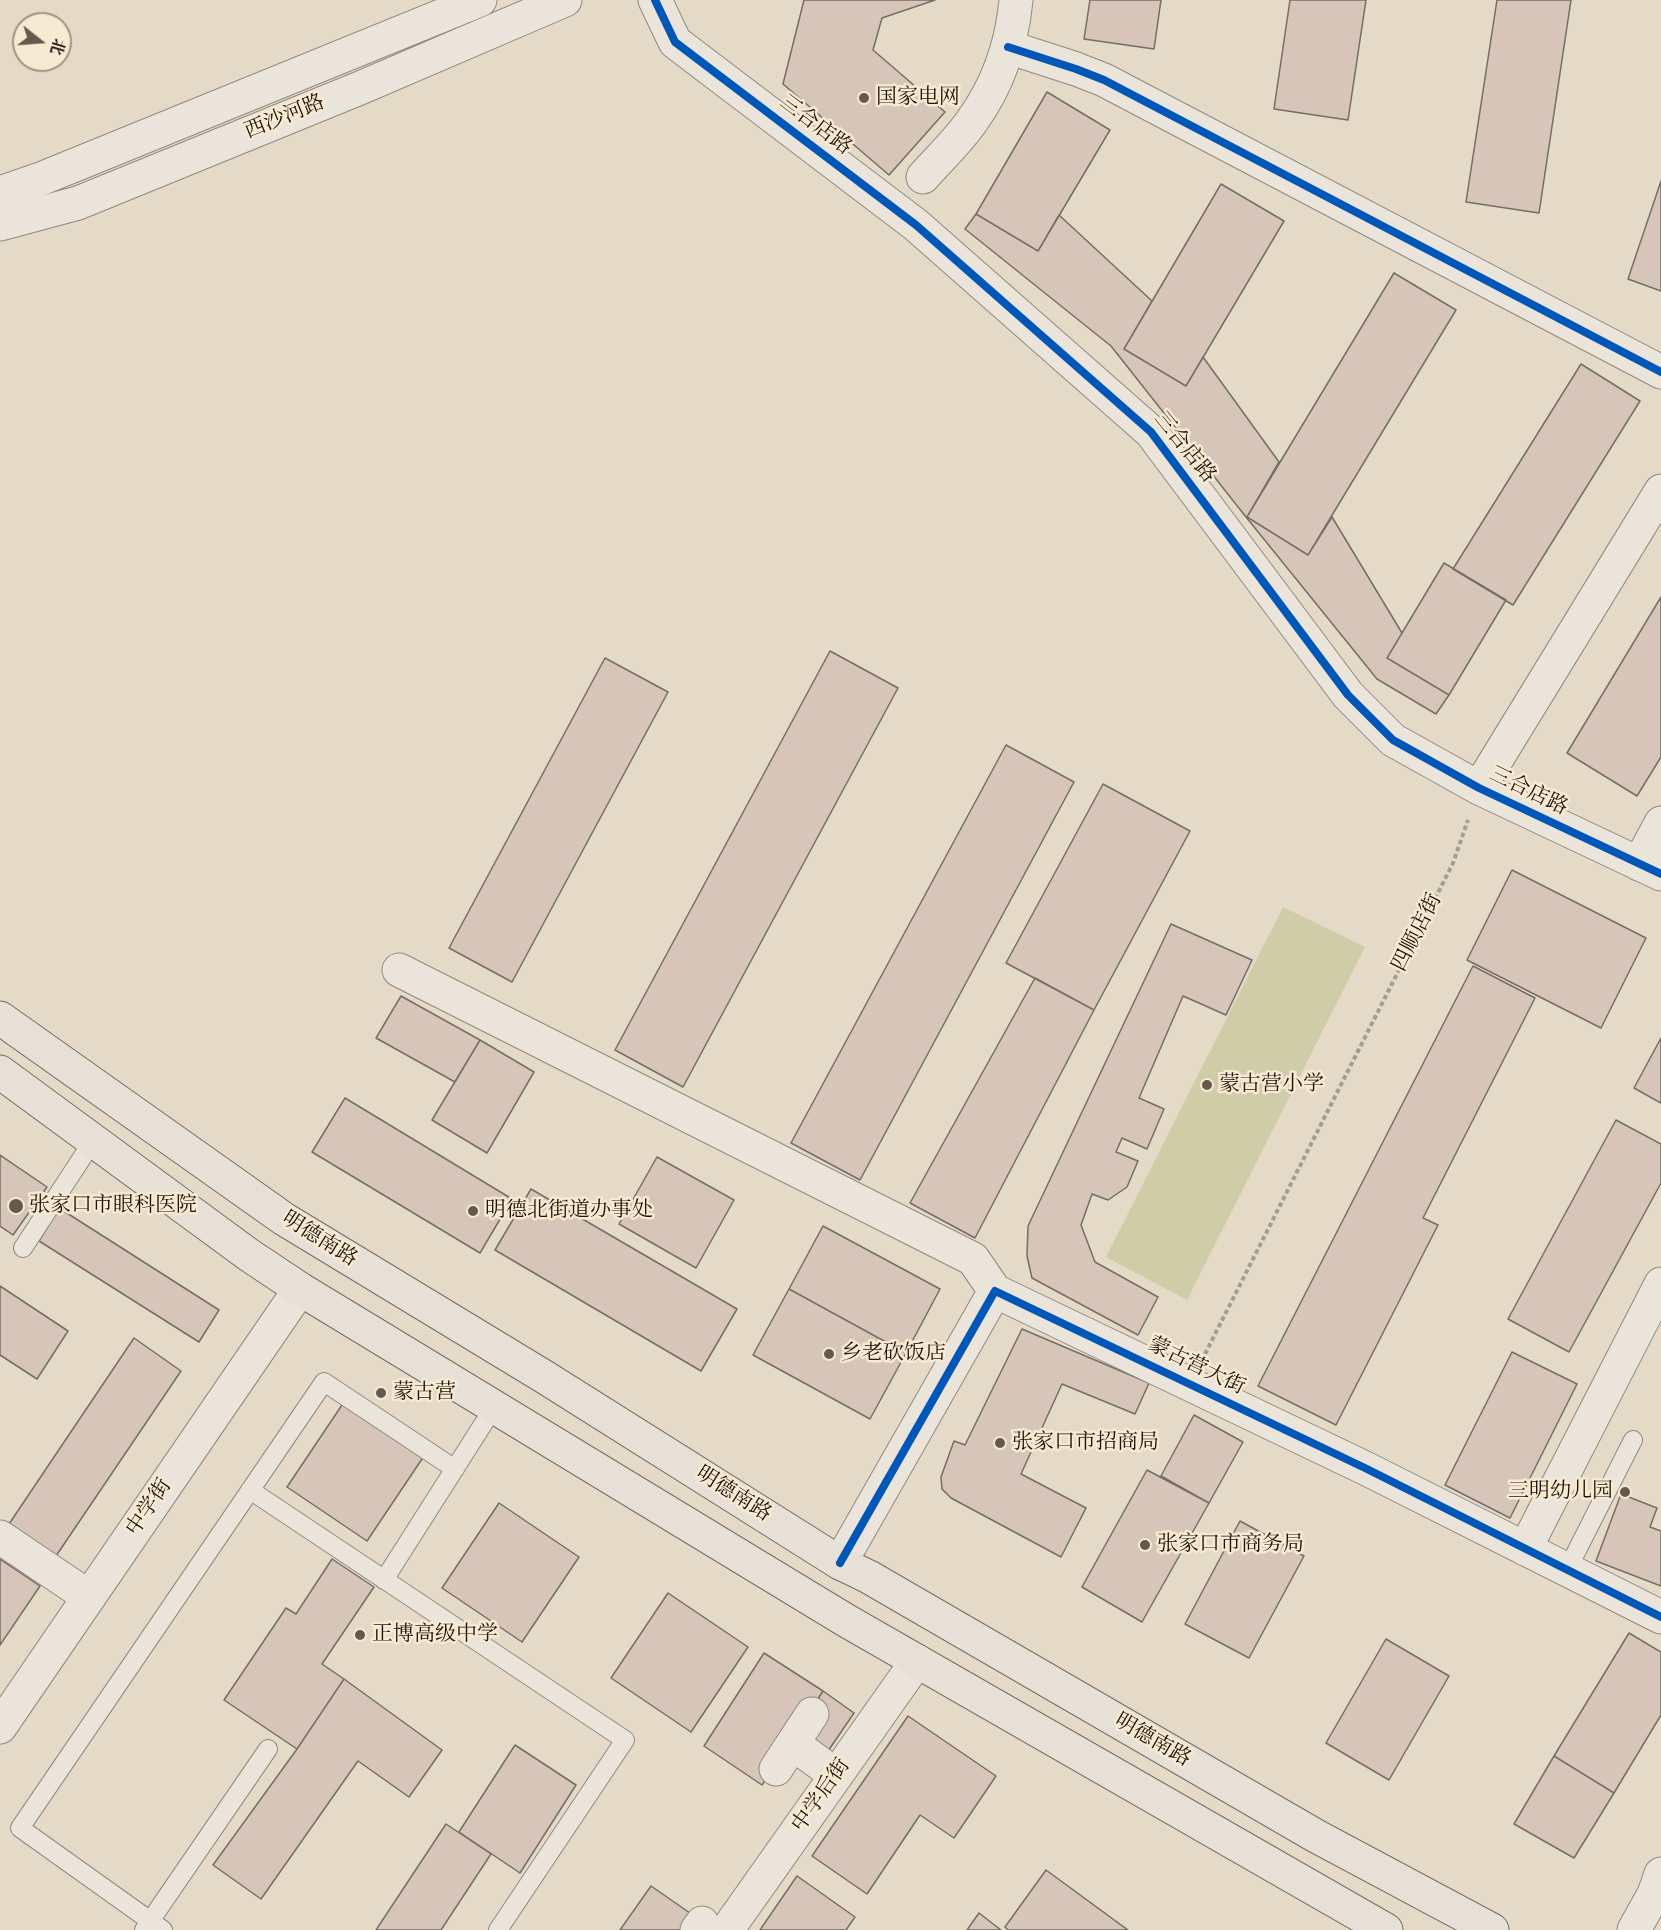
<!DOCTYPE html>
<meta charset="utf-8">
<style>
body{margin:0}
#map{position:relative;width:1661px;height:1930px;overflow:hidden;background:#e5dac8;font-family:"IM FELL Double Pica","Noto Serif SC",serif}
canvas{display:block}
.north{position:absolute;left:12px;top:12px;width:60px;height:60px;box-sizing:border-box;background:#f6ead3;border:2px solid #a09483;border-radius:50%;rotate:107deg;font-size:16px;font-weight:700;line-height:24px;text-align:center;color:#20140b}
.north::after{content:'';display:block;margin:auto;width:21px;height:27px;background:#65594d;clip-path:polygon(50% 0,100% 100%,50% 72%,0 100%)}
</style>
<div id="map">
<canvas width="1661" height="1930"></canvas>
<div class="north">北</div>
</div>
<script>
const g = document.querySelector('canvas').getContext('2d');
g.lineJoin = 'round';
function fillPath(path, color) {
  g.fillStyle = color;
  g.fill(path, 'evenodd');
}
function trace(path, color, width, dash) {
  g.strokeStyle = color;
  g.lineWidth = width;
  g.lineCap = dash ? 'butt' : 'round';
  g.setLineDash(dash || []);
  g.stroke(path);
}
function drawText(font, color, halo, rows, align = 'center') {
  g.font = font + ' "IM FELL Double Pica","Noto Serif SC",serif';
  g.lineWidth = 5;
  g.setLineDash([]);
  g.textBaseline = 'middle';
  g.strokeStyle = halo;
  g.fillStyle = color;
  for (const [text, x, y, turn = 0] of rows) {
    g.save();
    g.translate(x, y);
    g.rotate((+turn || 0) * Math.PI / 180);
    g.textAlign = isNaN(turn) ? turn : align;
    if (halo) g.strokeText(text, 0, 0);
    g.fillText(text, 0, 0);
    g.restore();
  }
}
const green = new Path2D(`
 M1283,907l82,40 -178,353 -81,-43z`);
const building = new Path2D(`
 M804,0h131l-53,18 -9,32 72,62 -56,63 -106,-91z
 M1090,0h71l-7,49 -70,-10z
 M1290,0h76l-18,120 -74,-11z
 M1497,0h74l-32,213 -73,-11z
 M1047,92l63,38 -72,121 -62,-37z
 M1661,181v110l-33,-12z
 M1221,184l63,37 -98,165 -62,-37z
 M976,214l62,37 21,-36 93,86 -28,48 62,37 17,-29 76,105 -32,55 61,38 24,-38 70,116 -15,25 62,37 -13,19 -59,-35 -131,-162 -135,-171 -146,-117z
 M1394,273l62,37 -148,245 -61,-38z
 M1581,364l59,37 -127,204 -60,-36z
 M1444,563l62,37 -57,95 -62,-37z
 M1661,597v160l-24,39 -70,-43z
 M830,651l68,37 -215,399 -68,-37z
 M605,658l63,34 -156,290 -63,-34z
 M1006,745l68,37 -214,398 -69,-37z
 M1103,784l87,47 -96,179 -88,-47z
 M1512,870l134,68 -45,90 -134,-68z
 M1171,924l81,36 -26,55 -43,-19 -44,102 25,11 -17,40 -25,-11 -6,14 22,9 -11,26 -19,13 -16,-6 -11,31 14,37 63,35 -20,38 -106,-57 -5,-22 1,-30z
 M1473,966l62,32 -112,220 15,7 -102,200 -78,-39z
 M1035,978l59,32 -119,228 -65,-35z
 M401,996l79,44 -25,42 -79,-44z
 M1661,1038v65l-27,-15z
 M480,1040l54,32 -47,81 -55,-33z
 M345,1098l167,101 -32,54 -168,-101z
 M1616,1120l45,24v39l-92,169 -61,-33z
 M0,1155l47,32 -34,48 -13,-9z
 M657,1157l77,43 -38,68 -77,-44z
 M531,1189l206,120 -36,62 -206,-121z
 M59,1208l160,102 -20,32 -160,-101z
 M823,1226l117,63 -34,64 -117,-64z
 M0,1286l68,45 -31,48 -37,-24z
 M789,1289l117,64 -36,66 -117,-64z
 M1022,1329l127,54 -14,31 -73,-30 -41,90 65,34 -25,49 -110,-59 -9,-9 -1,-12 13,-36 11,4z
 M134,1338l47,33 -125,185 -47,-32z
 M1512,1352l65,32 -67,134 -65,-33z
 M344,1402l80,54 -57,85 -80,-54z
 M1194,1415l49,27 -34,61 -48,-27z
 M1147,1470l62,33 -67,119 -60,-35z
 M1621,1494l36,14 -7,19 11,4v55l-65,-25z
 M499,1503l80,54 -57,85 -80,-54z
 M1240,1521l64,35 -55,102 -64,-34z
 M0,1559l40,27 -40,59z
 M332,1559l42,28 -52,77 22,15 -47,70 -73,-49 62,-92 10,6z
 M668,1593l80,54 -57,85 -80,-54z
 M1629,1633l32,19v63l-47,78 -60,-37z
 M1386,1639l63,37 -60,104 -63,-37z
 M764,1653l59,38 -61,94 -58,-39z
 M344,1679l98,71 -33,47 -51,-36 -97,138 -48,-34 84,-116z
 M823,1691l31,22 -30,44 -16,-12 3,-35z
 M908,1716l88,60 -42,62 -34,-23 -53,79 -55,-38z
 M515,1745l61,40 -56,88 -61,-41z
 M1554,1756l60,37 -40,65 -60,-34z
 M446,1824l45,30 -50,76h-65z
 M1046,1870l82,60h-120l-3,-3z
 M797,1876l58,41 -9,13h-86z
 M651,1886l49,34 -7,10h-73z
 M979,1913l22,17h-34z`);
const path = new Path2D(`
 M1205,1354l248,-491 15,-43`);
const service = new Path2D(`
 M23,1248l70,-107
 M250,1490l375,250 -127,190
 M1567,1570l66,-130
 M384,1580l110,-173
 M144,1930l124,-181
 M163,1930l-143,-102 304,-446 131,87`);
const minor = new Path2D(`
 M1008,47l68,22 28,11 557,292
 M923,177c16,-18 35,-36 49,-56 26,-36 40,-77 44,-121
 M1639,864l22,-41
 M399,970l574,289 22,32
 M0,1537l89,60
 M1525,1549l136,-265
 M840,1563l155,-272 372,178 294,148
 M793,1744l43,31
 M776,1769l36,-55
 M697,1930l5,-7
 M1634,1930l20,-36 7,-20`);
const tertiary = new Path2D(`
 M655,0l20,42 241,183 235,207 197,263 45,45 86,48 182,86
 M0,193l43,-15 437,-178
 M0,224l78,-21 282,-115 205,-88
 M1479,788l182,-297
 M0,1727l300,-438
 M727,1930l190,-269`);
const primary = new Path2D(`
 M0,1018l284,201 259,157 297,187 29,14 447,259 176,94
 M0,1072l249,183 51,34 547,332 539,309`);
const cycleway = new Path2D(`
 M655,0l20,42 241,183 235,207 197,263 45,45 86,48 182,86
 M1008,47l68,22 28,11 557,292
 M840,1563l155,-272 372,178 294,148`);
const markers = [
 [864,98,6,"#65594d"],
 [1207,1085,6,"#65594d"],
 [16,1206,8,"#65594d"],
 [473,1211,6,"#65594d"],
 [829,1354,6,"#65594d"],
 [381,1393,6,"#65594d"],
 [1000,1443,6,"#65594d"],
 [1625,1492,6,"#65594d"],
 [1145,1545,6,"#65594d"],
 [360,1635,6,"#65594d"]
];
const poiNames = [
 ["国家电网",876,98],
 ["蒙古营小学",1219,1085],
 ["张家口市眼科医院",29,1206],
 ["明德北街道办事处",485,1211],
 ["乡老砍饭店",841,1354],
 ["蒙古营",393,1393],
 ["张家口市招商局",1012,1443],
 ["三明幼儿园",1613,1492,"right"],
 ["张家口市商务局",1157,1545],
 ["正博高级中学",372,1635]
];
const streetNames = [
 ["西沙河路",285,118,-22],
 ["三合店路",815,126,37],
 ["三合店路",1184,448,51],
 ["三合店路",1528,792,26],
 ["四顺店街",1418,933,-63],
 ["明德南路",319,1240,32],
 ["蒙古营大街",1196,1367,26],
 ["明德南路",733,1495,32],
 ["中学街",150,1508,-56],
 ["明德南路",1152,1741,30],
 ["中学后街",822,1796,-55]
];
fillPath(green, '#cfcca8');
fillPath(building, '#d7c5ba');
trace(building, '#756e64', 1.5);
trace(service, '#90897d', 20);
trace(minor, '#90897d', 35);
trace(tertiary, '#90897d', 35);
trace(primary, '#756e64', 35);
trace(path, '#a39d95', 4, [4.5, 3]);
trace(service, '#eae4db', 18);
trace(minor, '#eae4db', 33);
trace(tertiary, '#eae4db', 33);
trace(primary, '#e6e0d6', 33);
trace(cycleway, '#0057b8', 8);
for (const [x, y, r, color] of markers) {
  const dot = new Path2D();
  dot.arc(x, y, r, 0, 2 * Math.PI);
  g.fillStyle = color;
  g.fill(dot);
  trace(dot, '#f6ead3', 2);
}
drawText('21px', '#20140b', '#f6ead3', poiNames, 'left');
drawText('21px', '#20140b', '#f6ead3', streetNames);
</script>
